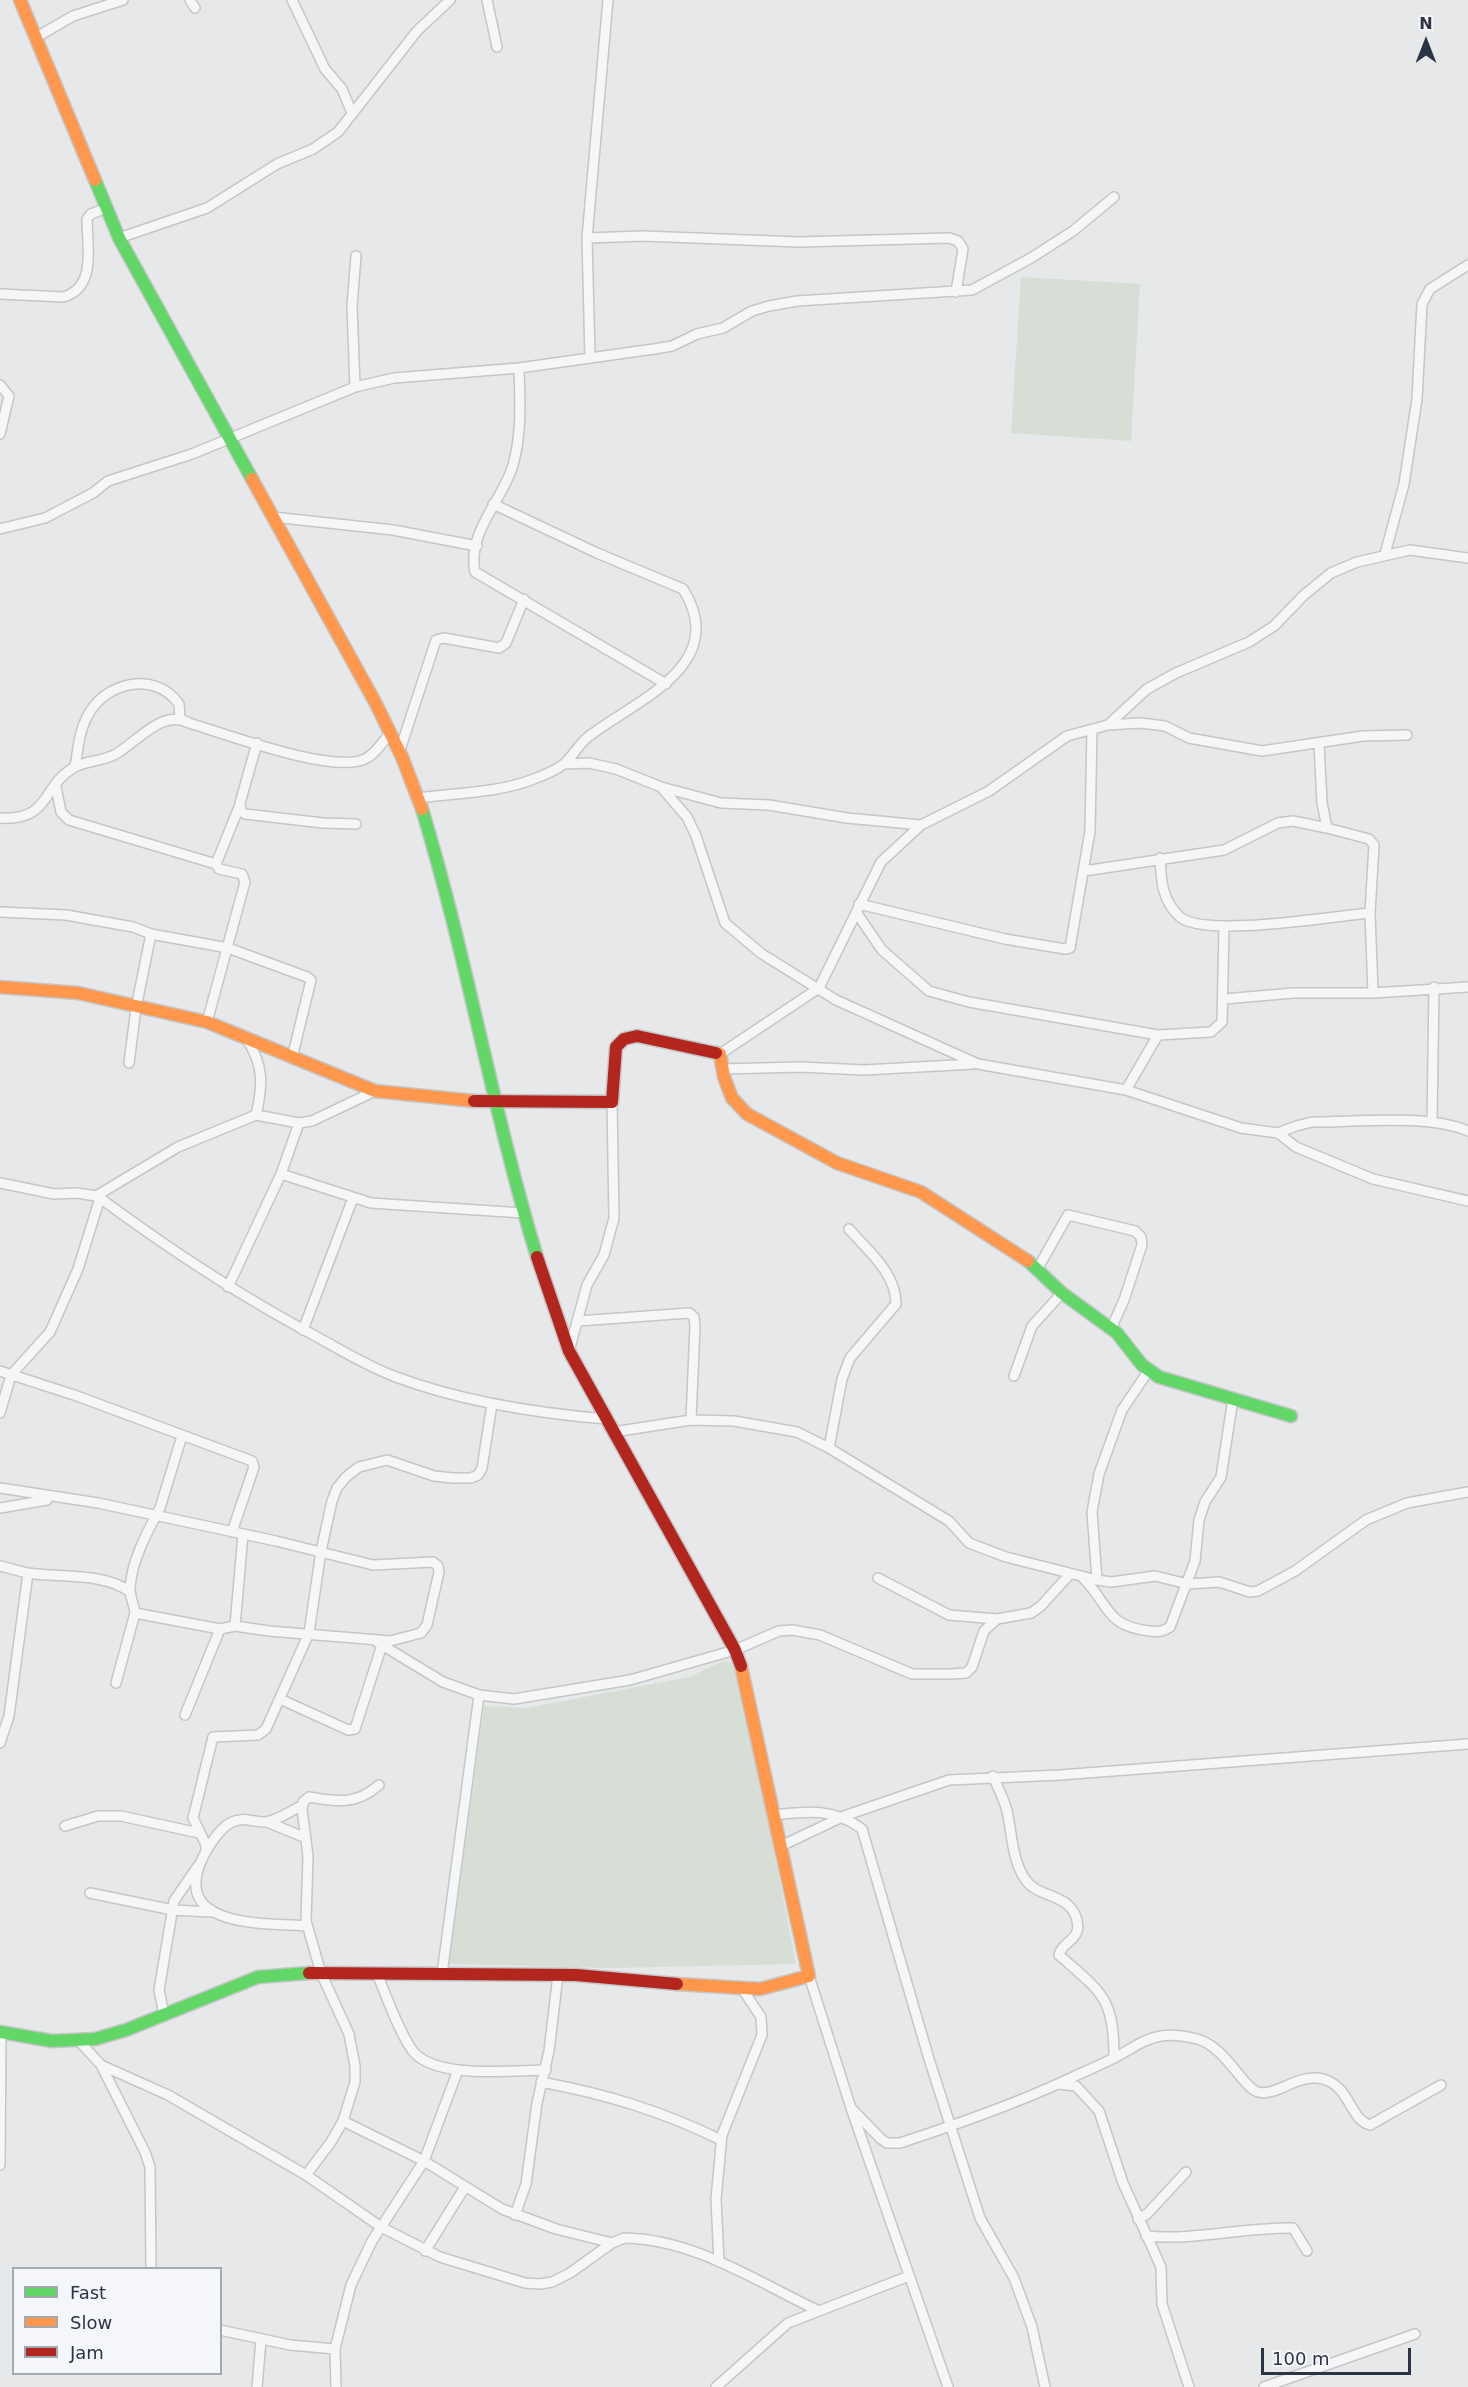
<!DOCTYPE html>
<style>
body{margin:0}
#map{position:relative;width:1468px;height:2387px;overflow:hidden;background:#e6e8ea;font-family:"DejaVu Sans",sans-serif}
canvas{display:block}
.legend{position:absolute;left:12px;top:2267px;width:210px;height:108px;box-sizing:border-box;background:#f4f6f9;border:2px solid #a4a8b1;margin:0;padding:8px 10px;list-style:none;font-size:18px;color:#2b3445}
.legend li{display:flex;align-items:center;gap:12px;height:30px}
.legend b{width:30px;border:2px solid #a4a8b1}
.north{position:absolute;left:1396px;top:12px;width:60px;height:60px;-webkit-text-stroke:4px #f4f6f9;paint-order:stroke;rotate:0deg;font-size:16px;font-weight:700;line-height:24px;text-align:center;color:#2b3445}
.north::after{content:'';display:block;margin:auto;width:21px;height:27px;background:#2b3445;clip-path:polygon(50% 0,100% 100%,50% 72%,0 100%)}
.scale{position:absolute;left:1261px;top:2348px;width:150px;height:27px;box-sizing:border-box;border:3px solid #2b3445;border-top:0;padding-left:8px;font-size:18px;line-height:21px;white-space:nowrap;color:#2b3445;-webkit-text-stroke:4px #f4f6f9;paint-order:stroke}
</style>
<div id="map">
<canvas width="1468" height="2387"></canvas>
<ul class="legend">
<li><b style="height:8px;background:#63d668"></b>Fast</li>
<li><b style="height:8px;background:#ff974d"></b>Slow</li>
<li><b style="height:8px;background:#b3261e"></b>Jam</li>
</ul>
<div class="north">N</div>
<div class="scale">100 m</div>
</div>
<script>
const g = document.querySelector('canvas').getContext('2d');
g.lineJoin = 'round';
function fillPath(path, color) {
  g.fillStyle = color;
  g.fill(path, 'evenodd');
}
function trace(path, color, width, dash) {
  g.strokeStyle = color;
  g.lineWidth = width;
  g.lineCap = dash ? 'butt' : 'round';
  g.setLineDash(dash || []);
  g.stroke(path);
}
const green = new Path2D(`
 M1021,277l119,7 -9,157 -120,-8z
 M723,1661l9,2 19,71 45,230 -185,4 -162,-4 35,-258 43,2 162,-31z`);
const street = new Path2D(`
 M190,0l5,8
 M292,0l33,69 17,20 10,24
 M487,0l10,47
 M35,38l38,-22 50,-16
 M119,238l88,-30 70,-44 36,-15 25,-17 79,-101 33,-31
 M587,238l56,-2 156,6 150,-4 9,3 5,8 -7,43
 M0,294l63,3c34,-9 24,-51 24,-78l4,-5 13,-5
 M590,357l-3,-119 21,-238
 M519,368c1,32 3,65 -6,97 -10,35 -46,66 -38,107l191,112
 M0,385l9,11 -9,38
 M355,387l-3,-81 4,-50
 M273,517l120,13 84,16
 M0,529l45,-11 48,-25 15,-12 84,-27 163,-67 39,-9 125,-10 135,-19 18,-3 25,-12 26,-6 29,-17 17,-5 28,-5 175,-11 59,-32 42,-27 41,-34
 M1385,554l19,-70 13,-85 5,-95 8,-15 38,-24
 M1108,725l39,-36 29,-16 73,-31 25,-16 30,-31 27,-22 26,-11 53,-12 58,8
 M257,743l-17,60 1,8 4,3 78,9 33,1
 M1319,743l3,60 5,25 42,11 5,6 -4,68 3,80
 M400,750l36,-110 8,-2 55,10 7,-5 18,-44
 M564,764l25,-1 27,6 45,18 60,16 48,2 78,13 74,7 68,-34 78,-55 41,-11 32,-2 25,3 24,12 73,13 101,-15 44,-1
 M75,767c3,-17 4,-35 12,-50 17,-35 68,-47 92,-13l1,14
 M56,787l5,25 8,8 147,44
 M661,787l26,30 9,19 29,87 37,31 74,46 142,64 148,26 115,38 37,5 18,14 77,32 95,22
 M418,798c36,-5 79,-5 113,-18 11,-4 24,-9 33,-16 9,-8 15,-20 24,-27 48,-37 143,-72 95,-148l-86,-36 -104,-49
 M0,818c52,3 41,-33 75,-51 11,-6 27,-6 39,-12 23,-12 48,-47 75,-32 37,11 143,51 176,36 11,-5 18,-18 26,-27
 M1160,858c1,22 2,43 20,59 25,21 153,-1 190,-4
 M1084,871l140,-21 54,-27 15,-2 34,7
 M859,904l146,35 60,10 5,-1 20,-117 2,-102
 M0,912l66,3 67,12 18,7 77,14 79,29 4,3 -19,78
 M856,912l26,38 47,41 40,11 189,33 53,-3 11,-10 2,-95
 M1224,999l69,-6h80l95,-6
 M207,1022l38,-140 -3,-8 -23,-5 -3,-5 23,-57
 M246,1038c18,27 17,47 10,77
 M720,1054l99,-66 62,-126 40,-37
 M129,1063l7,-55 15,-74
 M722,1069l78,-2 64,3 109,-6
 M1126,1090l32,-55
 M1432,1122l2,-135
 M1278,1133l18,-7 16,-4c45,0 116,-8 156,9
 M281,1174l90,29 152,10
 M0,1183l54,11 23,-1 19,3 82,-49 78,-32 43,8 13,-2 63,-30
 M100,1198c70,52 142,99 219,140 25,14 50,29 77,39 67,25 139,36 210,42
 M1038,1268l30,-53 67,16 6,6 1,8 -18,55 -13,29
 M228,1287l53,-113 18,-51
 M578,1321l111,-8 5,4 1,10 -4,93
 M303,1330l50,-132
 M569,1351l18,-66 17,-30 10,-37 -2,-116
 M0,1371l77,25 175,65 2,6 -22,65
 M1014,1376l18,-50 30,-33
 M0,1413l11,-38 39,-43 28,-63 22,-71 -4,-2
 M613,1432l78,-12 43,1 63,11 32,16 120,73 20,22 37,14 91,23 14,2 44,-6 33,8 31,-2 31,10 8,-1 37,-20 71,-51 41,-17 61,-11
 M829,1448l13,-69 8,-21 46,-54c0,-31 -27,-52 -47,-75
 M0,1488l98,15 178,38 97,24 60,-3 5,4 1,6 -12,53 -6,8 -31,8 -121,-10 -34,-5 -15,3 -85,-16c-1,-8 -5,-17 -5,-24 1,-27 17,-57 30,-81l22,-72
 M0,1508l47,-8
 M0,1566c9,2 18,5 28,7 31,5 76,-1 102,19
 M878,1578l71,37 48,4
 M1083,1578c27,27 22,48 66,53 8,1 14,1 21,-4l25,-66 4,-41 6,-18 16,-25 12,-78
 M1097,1580l-5,-68 7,-38 23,-64 27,-40
 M235,1626l8,-92
 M377,1642l66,40 36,13 35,4 116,-19 105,-30 44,-19 13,-1 28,5 92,39h39l15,-1 6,-6 12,-36 13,-12 34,-6 10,-7 29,-32
 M116,1683l19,-70
 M280,1699l68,31 7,-1 27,-84
 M185,1715l35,-86
 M0,1743l9,-27 19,-143
 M993,1776c5,12 11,23 14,35 5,22 5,49 18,68 12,19 43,14 51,38 8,24 -14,23 -17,38 43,38 55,42 55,103
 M303,1805c-11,5 -26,16 -38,17 -14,0 -22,-6 -35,1 -12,7 -25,28 -30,41 -25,65 69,59 107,62
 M774,1815c34,-4 60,-7 88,14l67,230 51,159 34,60 18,49 13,60
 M267,1822l39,16
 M65,1826l33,-10h23l78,17
 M781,1846l63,-30 105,-36 111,-5 408,-31
 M206,1852v-7l-13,-27 20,-81 45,-2 8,-6 43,-96 12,-82 11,-50 5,-13 9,-11 13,-10 28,-7 47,16 19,2h18l7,-3 4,-7 10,-64
 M90,1893l83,17 38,2
 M377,1974c11,25 20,54 35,76 22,30 100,20 134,20
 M442,1974l37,-279
 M809,1976l42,132 97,279
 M164,2014l-5,-24 15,-89 24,-35
 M79,2041l22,24 44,87 5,15 1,101
 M101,2065l67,30 138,80 75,52 59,30 85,26 15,1 12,-2 18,-9 42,-30 12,-5c71,1 133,44 195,73l90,-35
 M541,2082c65,12 121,29 180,58
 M1058,2084l18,2 23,25 24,72 38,84 1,37 27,83
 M851,2108l30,31 6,4h13c55,-18 110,-37 162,-61 17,-8 34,-15 50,-23 17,-8 30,-20 49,-23 12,-2 25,0 36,3 28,7 46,49 61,53 19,5 39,-19 65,-13 27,7 27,41 47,46l71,-40
 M343,2121l12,-39v-16l-6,-32 -28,-61 -15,-52 2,-65 -6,-47 1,-7 6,-5c28,5 48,8 70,-12
 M0,2165l1,-133
 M306,2175l25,-33 12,-21 81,40 78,48 54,20 56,14
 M515,2215l11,-31 11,-81 12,-52 9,-76
 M1138,2219l9,-5 39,-42
 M1146,2236c49,5 97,-9 147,-8l14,23
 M425,2251l40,-64
 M719,2262l-3,-63 6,-64 40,-100 -1,-18 -18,-27
 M220,2330l70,15 45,4
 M257,2387l4,-47
 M336,2387l-1,-38 16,-64 21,-44 52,-80 34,-91
 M716,2387l72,-64 31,-12
 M1264,2387l151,-53`);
const fast = new Path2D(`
 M95,180l24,58 133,241
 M422,809c45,148 70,300 115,448
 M1028,1261l34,32 55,40 25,32 17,12 132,39
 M0,2032l52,9 43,-2 31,-9 132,-53 51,-4`);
const slow = new Path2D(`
 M20,0l75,180
 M252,479l123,223 27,55 20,52
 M0,987l78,6 129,29 168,69 99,10
 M716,1053l4,1 4,23 8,21 15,16 90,49 84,29 107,69
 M677,1984l83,5 49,-13 -68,-310`);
const jam = new Path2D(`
 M474,1101l138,1 4,-55 8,-8 13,-3 79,17
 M537,1257l32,94 166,299 6,16
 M309,1973l267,2 101,9`);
fillPath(green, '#d6ded6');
trace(street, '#c4c6c8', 12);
trace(fast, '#c4c6c8', 15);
trace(slow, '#c4c6c8', 15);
trace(jam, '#c4c6c8', 15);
trace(street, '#f5f6f7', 9);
trace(fast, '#63d668', 12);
trace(slow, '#ff974d', 12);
trace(jam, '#b3261e', 12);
</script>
